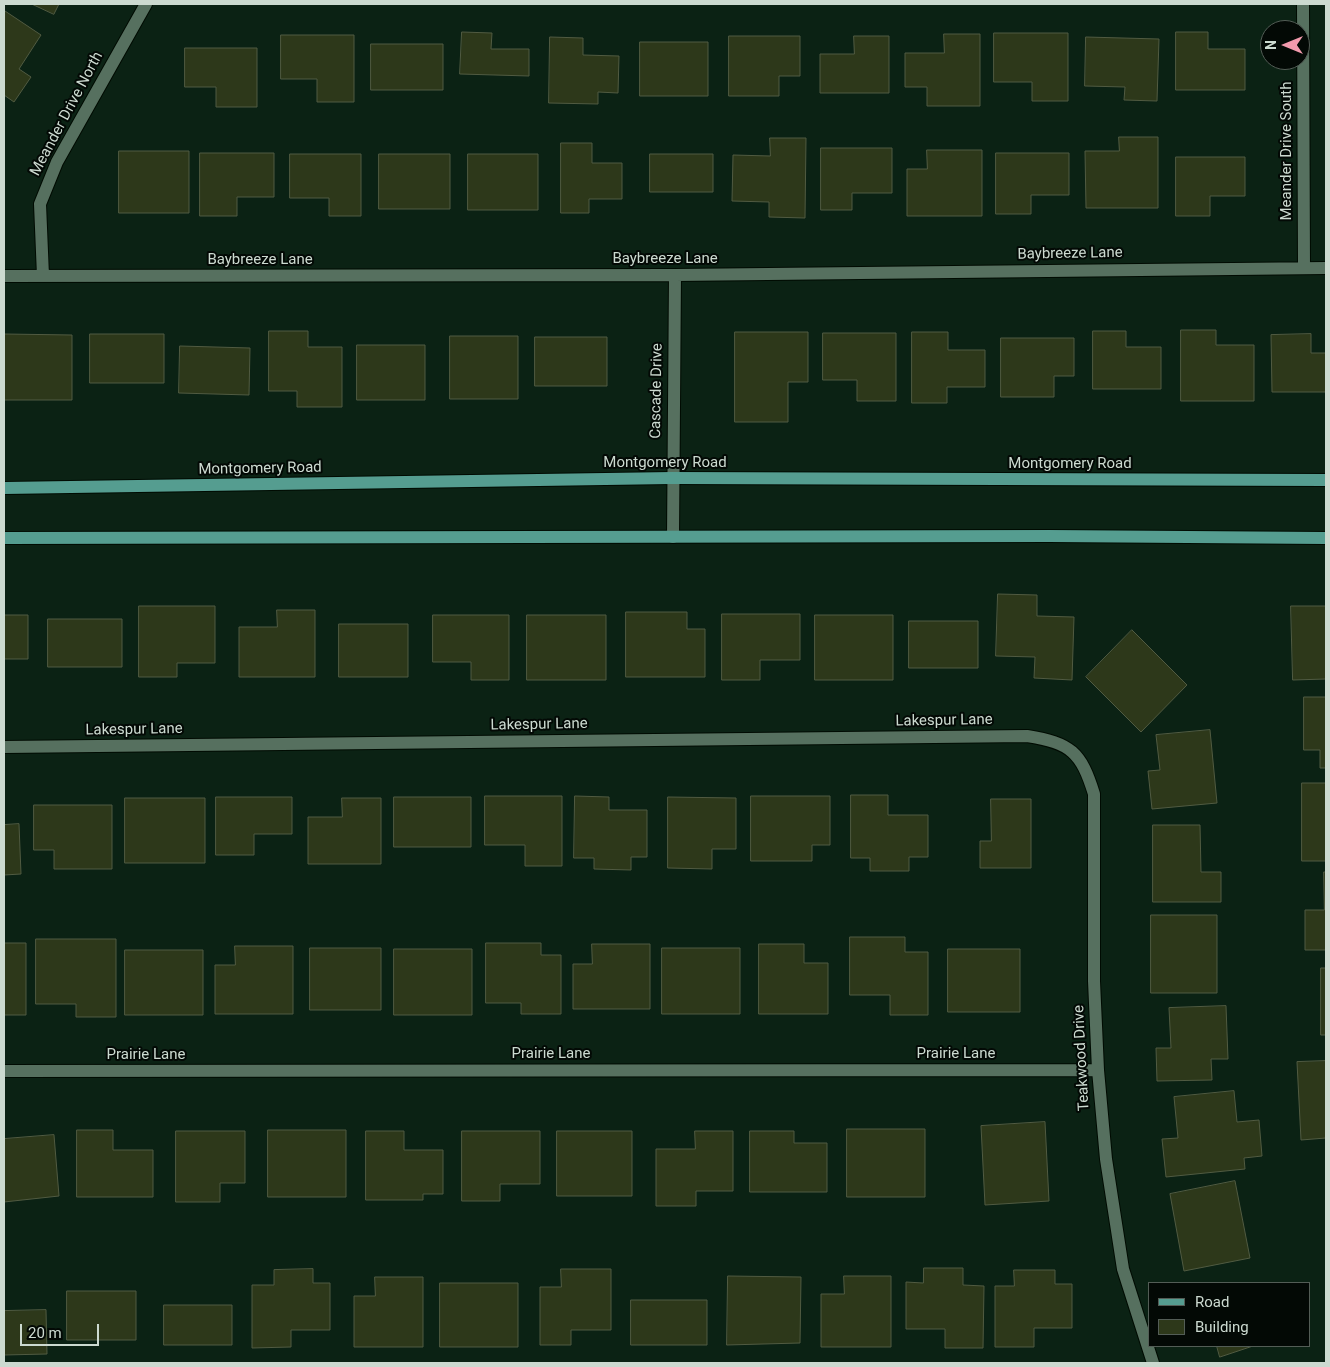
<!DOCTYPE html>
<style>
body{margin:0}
#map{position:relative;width:1330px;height:1367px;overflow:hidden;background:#0b2214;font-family:Roboto,sans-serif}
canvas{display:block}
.frame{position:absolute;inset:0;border:5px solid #ccdad0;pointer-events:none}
.legend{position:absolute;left:1148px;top:1282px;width:162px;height:65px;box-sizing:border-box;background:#030905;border:1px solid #535d56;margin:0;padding:6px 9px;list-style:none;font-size:15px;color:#ccdad0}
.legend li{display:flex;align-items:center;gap:10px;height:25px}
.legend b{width:25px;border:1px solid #535d56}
.north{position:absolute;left:1260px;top:20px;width:50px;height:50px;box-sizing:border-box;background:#030905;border:1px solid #535d56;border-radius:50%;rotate:270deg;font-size:14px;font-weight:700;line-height:20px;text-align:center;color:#ccdad0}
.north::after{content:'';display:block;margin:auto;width:18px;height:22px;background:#f29aad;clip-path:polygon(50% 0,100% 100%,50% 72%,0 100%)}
.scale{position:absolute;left:20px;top:1324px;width:79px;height:22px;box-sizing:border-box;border:2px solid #ccdad0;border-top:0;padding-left:6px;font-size:15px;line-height:18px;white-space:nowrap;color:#ccdad0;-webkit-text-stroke:4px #030905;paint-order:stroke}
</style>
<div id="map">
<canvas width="1330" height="1367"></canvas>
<div class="frame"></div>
<ul class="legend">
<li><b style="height:6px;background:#559d90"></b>Road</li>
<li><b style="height:14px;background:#2d381a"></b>Building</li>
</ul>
<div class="north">N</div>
<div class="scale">20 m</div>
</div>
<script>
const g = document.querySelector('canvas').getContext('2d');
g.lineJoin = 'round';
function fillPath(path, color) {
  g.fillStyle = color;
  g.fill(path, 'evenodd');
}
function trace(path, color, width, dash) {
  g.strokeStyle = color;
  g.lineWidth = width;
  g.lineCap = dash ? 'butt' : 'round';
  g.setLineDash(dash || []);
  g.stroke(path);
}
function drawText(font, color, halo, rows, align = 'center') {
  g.font = font + ' Roboto,sans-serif';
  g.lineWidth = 4;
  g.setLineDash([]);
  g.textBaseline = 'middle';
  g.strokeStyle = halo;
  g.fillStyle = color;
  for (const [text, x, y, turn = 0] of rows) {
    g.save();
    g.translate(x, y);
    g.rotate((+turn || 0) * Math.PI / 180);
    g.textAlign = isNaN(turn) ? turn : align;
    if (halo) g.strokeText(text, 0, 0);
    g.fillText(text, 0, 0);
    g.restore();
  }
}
const building = new Path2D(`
 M32,4h27l-5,10z
 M5,11l36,24 -22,34 12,8 -17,25 -10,-7z
 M462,32l30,1 -1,16h38v27l-69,-2z
 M1176,32h32v17h37v41h-69z
 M994,33h74v68h-36v-19h-38z
 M944,34h36v72h-53v-19h-22v-34h39z
 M281,35h73v67h-37v-23h-36z
 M729,36h71v40h-21v20h-50z
 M854,36h35v57h-69v-39h34z
 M550,37l33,1v17l36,1 -1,37 -20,-1v12l-49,-1z
 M1086,37l73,2 -2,62 -33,-1 1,-13 -40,-1z
 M640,42h68v54h-68z
 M371,44h72v46h-72z
 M185,48h72v59h-41v-20h-31z
 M1119,137h39v71h-72l-1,-57h34z
 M770,138h36l-1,80 -36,-1v-15l-37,-1 1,-46 37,1z
 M561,143h31v20h30v36h-33v14h-28z
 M821,148h71v45h-40v17h-31z
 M927,150h55v66h-75v-47h20z
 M119,151h70v62h-70z
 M200,153h74v44h-37v19h-37z
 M996,153h73v42h-38v19h-35z
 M290,154h71v62h-32v-18h-39z
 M379,154h71v55h-71z
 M468,154h70v56h-70z
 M650,154h63v38h-63z
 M1176,157h69v39h-35v20h-34z
 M1181,330h35v15h38v56h-73z
 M269,331h39v16h34v60h-45v-16h-28z
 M1093,331h33v16h35v42h-68z
 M735,332h73v50h-20v40h-53z
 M912,332h36v18h37v37h-38v16h-35z
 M823,333h73v68h-39v-21h-34z
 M4,334l68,1v65h-68z
 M90,334h74v49h-74z
 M1311,334v19h15v39h-54l-1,-57z
 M450,336h68v63h-68z
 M535,337h72v49h-72z
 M1001,338h73v38h-20v21h-53z
 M357,345h68v55h-68z
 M180,346l70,2 -1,47 -70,-2z
 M998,594l39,1v21l37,1 -2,63 -38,-2 1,-21 -39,-1z
 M139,606h76v57h-38v14h-38z
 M1291,606h35v73l-33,1z
 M277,610h38v67h-76v-50h38z
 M626,612h61v17h18v48h-79z
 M722,614h78v46h-40v20h-38z
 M4,615h24v44h-24z
 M433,615h76v65h-38v-18h-38z
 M527,615h79v65h-79z
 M815,615h78v65h-78z
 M48,619h74v48h-74z
 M909,621h69v47h-69z
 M339,624h69v53h-69z
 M1132,630l55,55 -46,47 -55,-55z
 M1304,697h22v71h-6v-18h-16z
 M1210,730l7,73 -65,6 -4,-38 12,-1 -4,-35z
 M1302,783h24v78h-24z
 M851,795h37v20h40v42h-19v14h-39v-13h-19z
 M485,796h77v70h-37v-21h-40z
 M575,796l34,1v13h38v47h-16v13l-37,-1v-11h-20z
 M751,796h79v49h-18v16h-61z
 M216,797h76v37h-38v21h-38z
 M394,797h77v50h-77z
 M668,797l68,1v51h-24v20l-44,-1z
 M125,798h80v65h-80z
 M342,798h39v66h-73v-47h34z
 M991,799h40v69h-51v-27h11z
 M34,805h78v64h-58v-19h-20z
 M19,824l2,50 -17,1v-50z
 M1153,825h47l1,47h20v30h-68z
 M1324,872h2v78h-21v-40h19z
 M1151,915h66v78h-66z
 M850,937h55v15h23v63h-38v-20h-40z
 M36,939h80v78h-40v-13h-40z
 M4,943h22v72h-22z
 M486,943h55v12h20v59h-40v-11h-35z
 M592,944h58v65h-77v-45h19z
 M759,944h45v19h24v51h-69z
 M235,946h58v68h-78v-49h20z
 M310,948h71v62h-71z
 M662,948h78v66h-78z
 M394,949h78v66h-78z
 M948,949h72v63h-72z
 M125,950h78v65h-78z
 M1321,968h5v67h-5z
 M1226,1006l2,53h-17l1,21 -55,1 -1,-33h15l-2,-40z
 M1326,1061v77l-25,2 -4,-78z
 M1234,1091l3,31 22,-2 3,36 -18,2 1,11 -79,8 -4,-38 16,-1 -4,-41z
 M1045,1122l4,79 -64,4 -4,-79z
 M847,1129h78v68h-78z
 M77,1130h36v20h40v47h-76z
 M268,1130h78v67h-78z
 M176,1131h69v52h-25v19h-44z
 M366,1131h38v19h39v44h-20v6h-57z
 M462,1131h78v53h-40v17h-38z
 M557,1131h75v65h-75z
 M695,1131h38v60h-37v15h-40v-57h39z
 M750,1131h44v12h33v49h-77z
 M54,1135l5,61 -55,6v-63z
 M1235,1181l15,77 -66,13 -14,-77z
 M924,1268h39v17l21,1 -1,62h-38v-19h-39v-47l17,1z
 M313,1269v14h17v47h-39v17l-39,1v-63h22v-15z
 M561,1269h50v61h-40v15h-31v-58h21z
 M1014,1270h41v14h17v44h-38v19h-39v-61h19z
 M728,1276l73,1 -1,66 -73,2z
 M844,1276h47v71h-70v-53h23z
 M375,1277h48v70h-69v-51h21z
 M440,1283h78v64h-78z
 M67,1291h69v49h-69z
 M631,1300h76v45h-76z
 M164,1305h68v40h-68z
 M46,1310l1,44 -43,1v-44z
 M1217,1346h36l-33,11z`);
const minor = new Path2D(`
 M1303,4l1,264
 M4,276l671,-1 651,-7
 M43,276l-3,-72 17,-42 89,-158
 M673,537l2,-262
 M4,747l1023,-11c44,7 54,16 67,58v187l4,89 8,89 17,110 30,94
 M4,1071l1094,-1`);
const major = new Path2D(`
 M4,488l668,-10 654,2
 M4,538l1045,-2 277,2`);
const streetNames = [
 ["Meander Drive North",67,114,-62],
 ["Meander Drive South",1287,151,-90],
 ["Baybreeze Lane",1070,254,-1],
 ["Baybreeze Lane",665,259],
 ["Baybreeze Lane",260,260],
 ["Cascade Drive",657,391,-89],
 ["Montgomery Road",665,463],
 ["Montgomery Road",1070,464],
 ["Montgomery Road",260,469,-1],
 ["Lakespur Lane",944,721,-1],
 ["Lakespur Lane",539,725,-1],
 ["Lakespur Lane",134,730,-1],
 ["Prairie Lane",551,1054],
 ["Prairie Lane",956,1054],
 ["Prairie Lane",146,1055],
 ["Teakwood Drive",1082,1058,-93]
];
fillPath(building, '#2d381a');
trace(building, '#515b42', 1);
trace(minor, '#000b02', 14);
trace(major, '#000b02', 14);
trace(minor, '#56705f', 12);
trace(major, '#559d90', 12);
drawText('15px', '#ccdad0', '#030905', streetNames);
</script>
